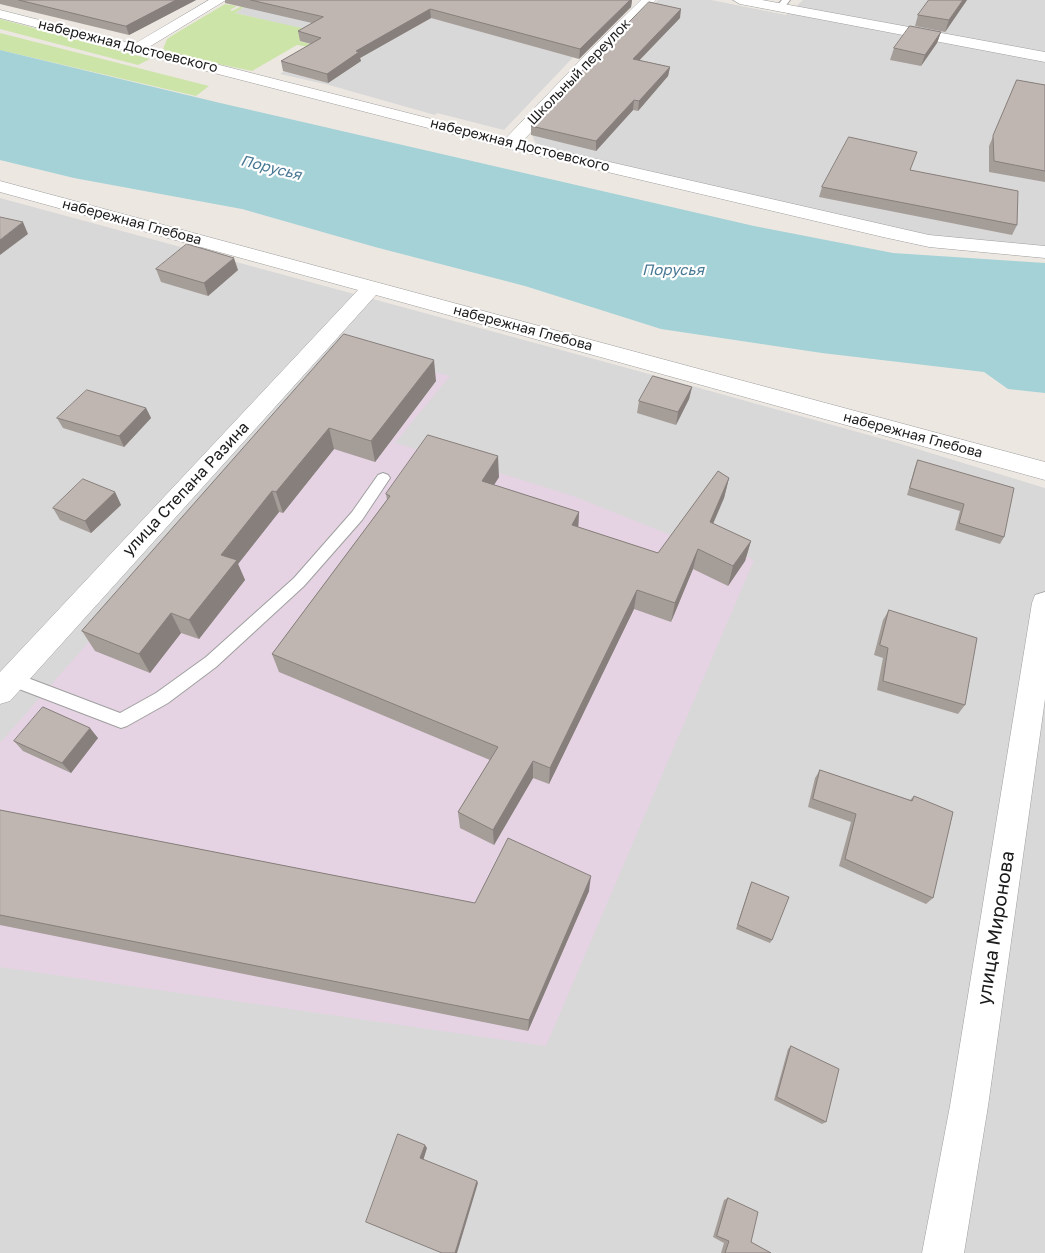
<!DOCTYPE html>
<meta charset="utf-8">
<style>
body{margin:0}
canvas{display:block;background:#ece7e1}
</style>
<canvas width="1045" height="1253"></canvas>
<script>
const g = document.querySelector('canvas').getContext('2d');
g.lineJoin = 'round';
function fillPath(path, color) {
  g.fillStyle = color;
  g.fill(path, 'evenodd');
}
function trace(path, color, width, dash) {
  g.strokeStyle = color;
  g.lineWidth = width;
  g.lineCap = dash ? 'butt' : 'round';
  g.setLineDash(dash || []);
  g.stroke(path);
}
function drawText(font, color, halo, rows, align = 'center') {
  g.font = font + ' "Golos Text",sans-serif';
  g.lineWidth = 4.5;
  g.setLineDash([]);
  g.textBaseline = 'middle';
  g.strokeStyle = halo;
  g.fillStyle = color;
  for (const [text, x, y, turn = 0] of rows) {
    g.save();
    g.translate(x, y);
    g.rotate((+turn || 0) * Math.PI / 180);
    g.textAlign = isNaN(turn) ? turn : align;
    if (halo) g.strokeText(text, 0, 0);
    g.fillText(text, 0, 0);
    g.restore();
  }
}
const residential = new Path2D(`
 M255,0l344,30 -95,100 -67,-17 -2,2 -106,-30 -49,-11 57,-37 -102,-24z
 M658,0h53l75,15 17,-15h242v258l-170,-33 -336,-80 -4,-3 -4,-10z
 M0,198l620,168 281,78 144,44v765h-1045z`);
const industrial = new Path2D(`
 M347,347l103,29 -55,67 111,32 67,21 100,40 12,-11 69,35 -208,486 -546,-79v-224z`);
const grass = new Path2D(`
 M225,4l12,2 -7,4 2,1 8,-4h4l-9,6 102,23 -19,12 -21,-3 -45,26 -67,-14 -22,-8 4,-10 6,-4zM314,32l18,4 -15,10 -18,-5z
 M0,19l150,40 -12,6 -138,-36z
 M0,33l209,53 -13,10 -196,-46z`);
const water = new Path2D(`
 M0,50l216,52 538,124 139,27 152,10v130l-37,-4 -24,-17 -162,-19 -161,-24 -136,-43 -150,-39 -133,-38 -168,-31 -74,-18z`);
const service = new Path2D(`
 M782,0h8l-7,9h-6l-1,-2z
 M383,473l5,2 2,3 -28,42 -58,66 -88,81 -48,36 -41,23 -6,2 -115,-44 -2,-5 2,-5 6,-2 108,41 36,-20 50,-36 88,-79 58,-66 26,-37z`);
const minor = new Path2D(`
 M209,0h17l-77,47 357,91 85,-89 50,-49h15l-55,55 -79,87 407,93 116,11v12l-116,-11 -46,-10 -373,-88 -510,-131v-8l134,34z
 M733,0h29l283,52v10l-305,-58z
 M0,181l1045,281v18l-669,-185 -366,406 -10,3v-32l358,-382 -358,-98z
 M1045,592v107l-57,407 -24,147h-42l28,-147 82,-503 3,-8z`);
const wall = new Path2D(`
 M0,0h196l-67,35 -129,-31z
 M225,0h407l-1,7 -52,52 -148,-41 -71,40 1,3 -33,22 -45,-12 -2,-10 30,-17 -11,-3 -2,-10 14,-8 -87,-20z
 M967,0l-22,32 -30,-6 3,-11z
 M680,18l-41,42 31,7 -2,9 -30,35 -5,-1 -37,41 -65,-16v-9z
 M941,32l-4,11 -16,23 -31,-6 4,-12z
 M1017,80l28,5v97l-56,-10v-26z
 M911,170l106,55 -5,10 -193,-38 3,-10z
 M156,269l82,1 -30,26 -47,-14z
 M344,334l92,47 -61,81 -41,-13 -51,64 -4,-1 -41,52 7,16 -46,59 -18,-6 -31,40 -55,-22 -13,-20z
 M692,387l-3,12 -13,26 -39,-12 2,-12z
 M146,408l5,10 -27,29 -61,-19 -6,-10z
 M918,460l86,77 -4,7 -45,-14 5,-19 -53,-16 8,-28z
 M499,477l-5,8 85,27 -1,15 80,26 71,-75 -5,20 -11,26 38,17 -6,20 -17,25 -35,-17 -22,53 -37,-13 -85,175 -16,-6 -39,67 -34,-17 -2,-16 32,-52 -211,-88 -7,-18 115,-154 -1,-6z
 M115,492l6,13 -30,28 -31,-13 -7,-12z
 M889,610l76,95 -7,9 -81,-24 6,-32 -9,-3 9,-35z
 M98,738l-27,35 -48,-22 -9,-10z
 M820,770l90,30 4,-4 19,102 -7,6 -87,-38 12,-44 -43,-15 7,-29z
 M0,810l475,93 114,-12 -61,140 -528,-106z
 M752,882l20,58 -2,3 -34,-14 14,-43z
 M791,1046l35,76 -4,2 -48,-24 14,-51z
 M728,1198l23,44 20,11h-50l3,-10 -11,-6 11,-37z`);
const shadedWall = new Path2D(`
 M176,0h20l-67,35 -3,-9z
 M630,0h2l-1,7 -52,52 1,-10z
 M963,0h4l-22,32 4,-12z
 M430,9l1,9 -71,40 1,3 -33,22 -1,-9 29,-23z
 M681,9l-1,9 -48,50 1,-9z
 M941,32l-4,11 -16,23 4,-11z
 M670,67l-2,9 -30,35 1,-10z
 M634,100l-1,10 -37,41v-10z
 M23,222l5,12 -28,21v-15z
 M234,258l4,12 -30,26 -4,-13z
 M434,360l2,21 -61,81 -4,-21z
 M692,387l-3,12 -13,26 2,-13z
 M146,408l5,10 -27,29 -5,-11z
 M329,428l5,21 -51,64 -7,-21z
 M498,456l1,21 -16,25 -1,-21z
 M729,478l-5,20 -19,44 5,-20z
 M272,491l7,21 -41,52 7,16 -46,59 -10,-19 32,-65z
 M115,492l6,13 -30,28 -6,-12z
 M579,512l-1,21 -6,-8z
 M751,541l-6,20 -17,25 5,-20z
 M698,549l-5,20 -22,53 4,-19z
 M637,590l-3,19 -85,175 1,-16z
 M171,613l10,20 -31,40 -11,-19z
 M90,728l8,10 -27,35 -9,-10z
 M533,761v17l-39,67 -1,-15z
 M591,876l-2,15 -61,140 1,-11z
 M425,1145l2,3 -4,13 -3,-3z
 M477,1181l1,2 -21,70h-2z`);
const building = new Path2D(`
 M19,0h157l-50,26z
 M251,0h379l-50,49 -150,-40 -74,42 3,1 -32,22 -46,-13 40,-23 -23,-7 25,-14z
 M929,0h34l-14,20 -31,-5z
 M649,2l32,7 -48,50 37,8 -31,34 -5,-1 -38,41 -65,-15 38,-42z
 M910,26l31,6 -16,23 -31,-7z
 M1017,80l28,5v86l-51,-10 -1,-25z
 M849,137l68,15 -7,18 108,21 -1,34 -195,-38z
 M0,217l23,5 -23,18z
 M187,244l47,14 -30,25 -48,-14z
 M344,334l90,26 -63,81 -42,-13 -53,64 -4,-1 -51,64 16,5 -48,60 -18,-7 -32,41 -57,-23z
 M653,376l39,11 -14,25 -39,-11z
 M87,390l59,18 -27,28 -62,-18z
 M428,435l70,21 -16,25 97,31 -7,13 86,28 60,-82 11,7 -19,44 41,19 -18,25 -35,-17 -23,54 -38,-13 -87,178 -17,-7 -40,69 -35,-18 40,-65 -226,-93 118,-158 -4,-2z
 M918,460l96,28 -10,49 -45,-14 5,-19 -54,-16z
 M83,479l32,13 -30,29 -32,-13z
 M889,610l88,28 -12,67 -82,-24 5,-33 -8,-3z
 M43,707l47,21 -28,35 -48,-22z
 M820,770l92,31 2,-5 39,16 -20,86 -88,-39 11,-45 -43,-15z
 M0,810l475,93 33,-65 83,38 -62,144 -529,-105z
 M752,882l37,15 -17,43 -34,-15z
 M791,1046l48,23 -13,53 -49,-25z
 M398,1134l27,11 -5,13 57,23 -22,72h-13l-76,-31z
 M728,1198l30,14 -7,30 20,11h-46l4,-12 -12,-5z`);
const farStreetnames = [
 ["набережная Достоевского",128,46,14],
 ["Школьный переулок",579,72,-46],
 ["набережная Достоевского",520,145,14],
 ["набережная Глебова",132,222,15],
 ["набережная Глебова",523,328,15],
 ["набережная Глебова",913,435,15]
];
const farWaternames = [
 ["Порусья",271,168,14],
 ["Порусья",673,270]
];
const streetNames = [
 ["улица Степана Разина",186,489,-47]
];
const nearStreetnames = [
 ["улица Миронова",996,928,-81]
];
fillPath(residential, '#d9d8d8');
fillPath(industrial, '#e5d3e3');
fillPath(grass, '#cde4a9');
fillPath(water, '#a4d2d7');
trace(service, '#9f9f9f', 2);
trace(minor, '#9f9f9f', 1);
fillPath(service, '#fff');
fillPath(minor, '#fff');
fillPath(wall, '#a59d98');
fillPath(shadedWall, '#867f7c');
fillPath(building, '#c0b6b1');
trace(building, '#867f7c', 1);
drawText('14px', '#1b1b1b', '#fff', farStreetnames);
drawText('italic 15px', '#497894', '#fff', farWaternames);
drawText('16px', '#1b1b1b', '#fff', streetNames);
drawText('19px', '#1b1b1b', '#fff', nearStreetnames);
</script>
